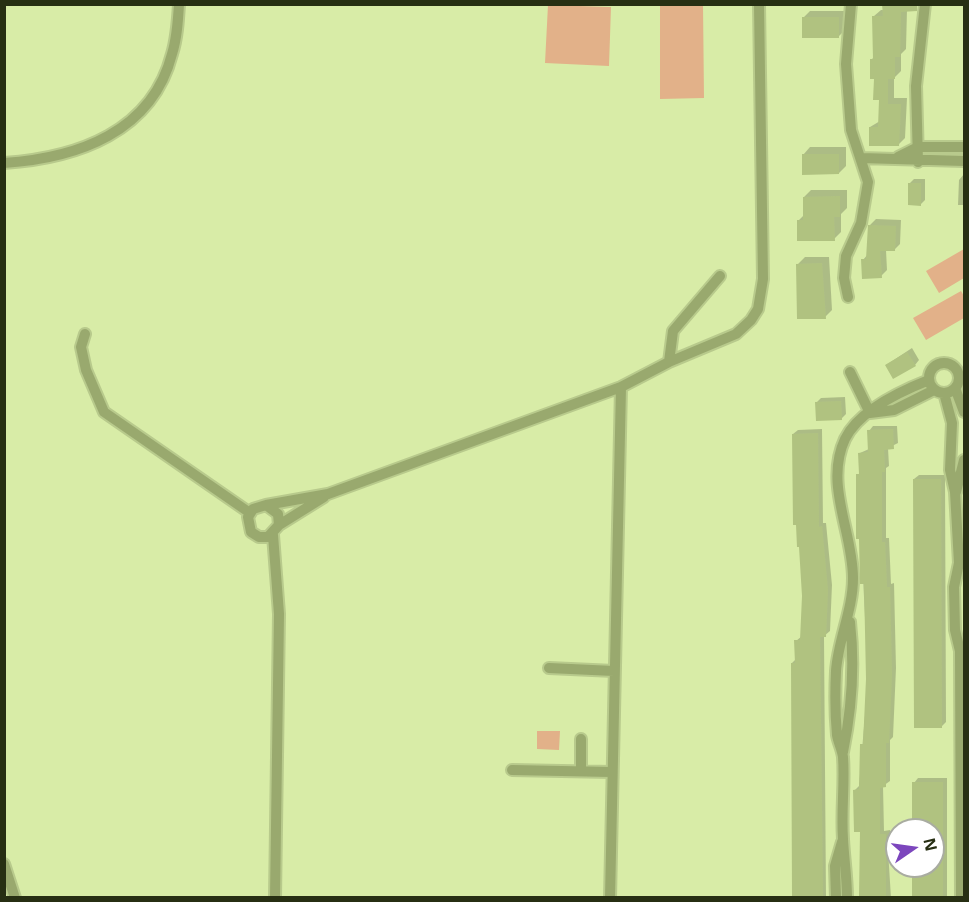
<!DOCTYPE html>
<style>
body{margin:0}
#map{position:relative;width:969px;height:902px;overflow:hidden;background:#d8eca7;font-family:"Open Sans",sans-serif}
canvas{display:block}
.frame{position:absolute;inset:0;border:6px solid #272f13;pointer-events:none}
.north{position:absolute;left:885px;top:818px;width:60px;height:60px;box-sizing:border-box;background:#fff;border:2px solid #a9aca1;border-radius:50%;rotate:77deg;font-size:16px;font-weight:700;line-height:24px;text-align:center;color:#272f13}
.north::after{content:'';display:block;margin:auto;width:21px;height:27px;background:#7c46bd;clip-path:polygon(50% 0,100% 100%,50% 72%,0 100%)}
</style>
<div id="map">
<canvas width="969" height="902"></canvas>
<div class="frame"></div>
<div class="north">N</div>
</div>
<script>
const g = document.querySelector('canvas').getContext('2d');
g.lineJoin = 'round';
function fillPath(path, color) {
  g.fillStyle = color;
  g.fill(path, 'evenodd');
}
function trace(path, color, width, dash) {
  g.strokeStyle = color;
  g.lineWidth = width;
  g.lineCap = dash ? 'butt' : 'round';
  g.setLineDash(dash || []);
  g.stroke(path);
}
const green = new Path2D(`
 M548,5l63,2 -2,59 -64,-3z
 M660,5h43l1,93 -44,1z
 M964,249v29l-25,15 -13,-22z
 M961,291l3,5v22l-38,22 -13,-22z
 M537,731h23l-1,19 -22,-1z`);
const shadow = new Path2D(`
 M881,10h26l-1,39 -5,5v17l-7,7v20h13l-2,40 -7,7 -28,-18 10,-6v-22l-9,-39 3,-3v-41z
 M810,11h36v18l-7,7 -36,-18z
 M810,147h36v19l-7,7 -36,-18z
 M964,174v31h-6l1,-25z
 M914,179h11v21l-4,4 -11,-21z
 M811,190h36v18l-6,6v18l-7,7 -36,-18 6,-6v-18z
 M876,219l25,1 -1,24 -6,6h-8l1,20 -6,6 -18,-16 5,-6 2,-29z
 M805,257h24l3,53 -7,7 -27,-53z
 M912,348l7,12 -4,5h-29z
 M845,397l1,17 -5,5 -24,-17 4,-4z
 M873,426h24l1,17 -10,5 1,18 -3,2v70h3l2,46 3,-1 2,85 -3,69 -3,3v41l-7,5 1,45 6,-1v18l-2,2 3,48h-29l-1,-67 -6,-41 4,-4 9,-107 -10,-204 2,-3v-19l9,-4v-18z
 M822,429l1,94h3l6,62 -2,46 -6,5 2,262h-33l-1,-235 4,-4v-18l6,-5 1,-40 -10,-162 5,-4z
 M919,475h26l1,247 -5,5 -27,-248z
 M918,778h29v120h-33v-32h19v-36h-19v-47z`);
const building = new Path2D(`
 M882,4h35v7l-16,1 -1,45h-5v22h-7v25h13l-2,42h-30v-19h9l1,-27h-6l1,-21h-4v-20h3l-1,-43h11z
 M802,17h37v21h-37z
 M802,154h37v20l-37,1z
 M908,183h13v23l-13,-1z
 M840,196v21h-6l1,24h-38v-21h6v-23z
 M868,225l28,1 -1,25h-15l2,27 -20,1 -1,-20h5z
 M822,263l4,56h-29l-1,-55z
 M907,352l9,14 -23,13 -8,-14z
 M841,401l1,19 -26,1 -1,-19z
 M893,429l1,20 -10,1 1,22h-3v70h3l2,45h3l2,87 -3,69h-3v44l-6,1v46h6v63h-27l1,-65h-6l-1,-42 6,-1 1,-45h3l3,-65 -2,-95h-4l-1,-45h-3v-65h3l-1,-21 10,-1 -1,-22z
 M818,433l1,94 3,-1 6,64 -2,47h-6l3,260h-31l-1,-234h4l-1,-23h6l2,-44 -3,-49h-2l-1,-22h-3l-1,-91z
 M913,479h28l1,249h-28z
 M912,782h31v115h-31v-31h21v-36h-21z`);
const minor = new Path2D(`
 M898,157l20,-10h46
 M861,158l103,3
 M918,162l-2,-76 9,-82
 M4,163c74,-5 148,-31 168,-109 5,-16 6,-33 7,-50
 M848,297l-4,-19 2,-22 15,-33 7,-41 -17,-52 -5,-66 5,-60
 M85,334l-4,13 5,23 18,42 146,101
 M669,362l4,-31 47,-55
 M929 378a15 15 0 1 1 30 0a15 15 0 1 1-30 0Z
 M850,372l20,41
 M955,388l9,24
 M944,393l8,30 -2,47 5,22 4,71 -5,24 1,43 5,21 1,247
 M870,413l24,-3 40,-20
 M956,492l8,-32
 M266,505l62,-11 293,-107 48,-25 67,-28 15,-14 7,-11 5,-30 -4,-275
 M279,525l-1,-11 -12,-9 -13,4 -5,8 3,15 8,5h9l11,-12 45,-28
 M273,535l6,79 -4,284
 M549,668l65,3
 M581,739v32
 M843,752c9,-44 12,-85 7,-130
 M512,770l99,2
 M4,864l11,34
 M610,898l11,-511
 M836,898l-1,-32 7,-24
 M847,898c0,-21 -3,-39 -4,-59 -2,-28 2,-55 0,-82 -1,-8 -5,-15 -6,-22 -2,-21 -2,-43 -1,-64 2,-31 17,-61 17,-93 0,-46 -29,-94 -8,-139 14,-29 56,-48 84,-59`);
fillPath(green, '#e2b189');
fillPath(shadow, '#0003');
fillPath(building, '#b0c280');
trace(minor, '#b8ca8c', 14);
trace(minor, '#99a96e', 10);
</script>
